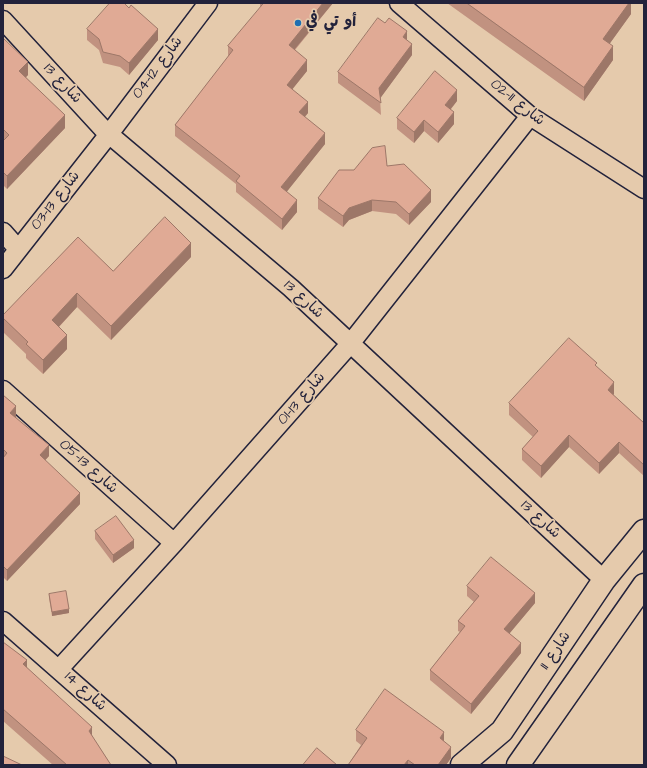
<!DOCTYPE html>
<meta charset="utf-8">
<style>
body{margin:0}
#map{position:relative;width:647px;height:768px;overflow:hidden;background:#e5caac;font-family:"Architects Daughter",sans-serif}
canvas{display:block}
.frame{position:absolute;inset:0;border:4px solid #22223b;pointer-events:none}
</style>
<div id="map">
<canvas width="647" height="768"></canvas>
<div class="frame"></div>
</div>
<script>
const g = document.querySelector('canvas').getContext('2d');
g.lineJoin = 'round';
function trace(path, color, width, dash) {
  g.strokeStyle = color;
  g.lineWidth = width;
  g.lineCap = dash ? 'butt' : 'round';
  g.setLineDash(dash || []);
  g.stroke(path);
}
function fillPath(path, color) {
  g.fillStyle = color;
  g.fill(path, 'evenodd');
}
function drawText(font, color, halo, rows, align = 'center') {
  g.font = font + ' "Architects Daughter","Playpen Sans Arabic",sans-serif';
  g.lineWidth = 3.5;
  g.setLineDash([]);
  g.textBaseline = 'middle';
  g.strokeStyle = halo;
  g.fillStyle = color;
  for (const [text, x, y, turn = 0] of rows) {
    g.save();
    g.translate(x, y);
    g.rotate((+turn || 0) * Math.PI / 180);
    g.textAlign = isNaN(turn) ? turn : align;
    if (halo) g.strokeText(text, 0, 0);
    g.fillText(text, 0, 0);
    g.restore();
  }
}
const street = new Path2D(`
 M399,3l131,113 114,73
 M3,20l101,110 187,158 313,292
 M3,232l15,17
 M3,269l106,-135 99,-131
 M3,390l171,153
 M3,621l164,144
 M59,669l115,-126 176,-199 180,-228`);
const secondary = new Path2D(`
 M462,765l40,-34 102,-151 40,-49
 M518,765l126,-180`);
const wall = new Path2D(`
 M260,3h73l-38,47 12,21 -15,18 16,24 -3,4 20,27 -39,48 11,20 -15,18 -46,-38v-8l-61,-48v-11l53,-68v-11l33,-39 -1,-1z
 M447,3h184v11l-21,29 3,17 -29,41z
 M87,29l71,11 -29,35 -9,-8 -17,-4 -4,-13 -12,-10z
 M3,38l25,37 -2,2 39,51 -58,61 -4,-4z
 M407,40l5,15 -32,43 1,17 -43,-32v-11z
 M457,101l-6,8 3,15 -16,19 -14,-12 -10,12 -17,-14v-11z
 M387,166l44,36 -22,23 -13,-11 -24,-3 -23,9 -6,7 -25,-18v-11l36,-28z
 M191,257l-80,83 -34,-33 -18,20 8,22 -24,25 -17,-16v-4l-23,-22v-17l110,-44z
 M597,367l17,27 -1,1 31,28v53l-25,-23 -20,21 -30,-27 -28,31 -19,-18v-11l11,-12 -24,-22v-12z
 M3,395l13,22 33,39 -4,4 35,44 -73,77 -4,-4z
 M95,531l39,17 -21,15 -18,-24z
 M467,586l68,17 -26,31 12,19 -50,61 -41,-34v-10l30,-38 -2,-1v-10l16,-19 -7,-6z
 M49,594l20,19 -17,3 -3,-18z
 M3,642l89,94 19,29h-58l-50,-44z
 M356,730l88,11 7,17 -5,7h-98l13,-20 -5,-4z`);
const shadedWall = new Path2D(`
 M323,3h10l-44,53v-11z
 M629,3h2v11l-28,39v-14z
 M158,29v11l-29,35v-12z
 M407,31v12l-4,-6z
 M412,44v11l-33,45v-12z
 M613,46v14l-29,41v-14z
 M307,60v11l-20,25v-11z
 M28,62v13l-9,9v-13z
 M457,90v11l-12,15v-11z
 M308,102v11l-9,10v-11z
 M454,112v12l-16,19v-11z
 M65,115v13l-58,61v-13z
 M424,120v11l-10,12v-11z
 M325,133v11l-44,55v-12z
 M431,190v12l-22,23v-11z
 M297,200v12l-15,18v-11z
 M372,200v11l-23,9 -6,7v-11l6,-8z
 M191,243v14l-80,83v-14z
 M77,293v14l-25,27v-14z
 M67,335v14l-24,25v-14z
 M614,382v12l-6,7v-11z
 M16,406v11l-6,7v-11z
 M569,435v12l-28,31v-12z
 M619,442v11l-20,21v-11z
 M49,445v11l-9,10v-11z
 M80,493v11l-73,77v-11z
 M134,540v8l-21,15v-8z
 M535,593v10l-31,37v-11z
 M69,609v4l-17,3v-4z
 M521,643v10l-50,61v-10z
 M27,660v13l-4,-9z
 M92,727v12l-3,-8z
 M444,732v11l-4,-5z
 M451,747v11l-5,7h-8z
 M408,760v5h-4z`);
const building = new Path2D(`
 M110,3h14l5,5 2,-3 27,24 -29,34 -9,-7 -17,-4 -4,-13 -12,-10z
 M264,3h59l-34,42 18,15 -20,25 21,17 -9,10 26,21 -44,54 16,13 -15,19 -46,-38 4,-5 -65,-51 58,-75 -5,-4z
 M467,3h162l-26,36 10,7 -29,41z
 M378,18l7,5 4,-5 18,13 -4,6 9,7 -33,44 2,15 -43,-31z
 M3,38l25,24 -9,9 46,44 -58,61 -4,-4v-31l6,-6 -6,-6z
 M435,71l22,19 -12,15 9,7 -16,20 -14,-12 -10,12 -17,-14z
 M385,146l2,20 17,-2 27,26 -22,24 -13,-12 -24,-2 -23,8 -6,8 -25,-18 21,-28h15l18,-22z
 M165,217l26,26 -80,83 -34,-33 -25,27 15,15 -24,25 -17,-16 2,-2 -25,-24v-3l75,-78 35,34z
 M569,338l28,25 -2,2 19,17 -6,8 36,33v42l-25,-23 -20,21 -30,-28 -28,31 -19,-17 16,-18 -29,-28z
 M3,395l13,11 -6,7 39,32 -9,10 40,38 -73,77 -4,-4v-108l4,-5 -4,-4z
 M116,516l18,24 -21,15 -18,-24z
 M491,557l44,36 -31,36 17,14 -50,61 -41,-34 35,-44 -7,-5 21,-25 -12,-10z
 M66,591l3,18 -17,3 -3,-18z
 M3,642l24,18 -4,4 69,63 -3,4 22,34h-44l-64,-56z
 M385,689l59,43 -4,6 11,9 -13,18h-23l-7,-5 -4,5h-56l19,-27 -11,-8z
 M317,748l20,17h-34z
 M3,756l19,9h-19z`);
const markers = [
 [298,23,4,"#1f6fb2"]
];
const poiNames = [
 ["أو تي في",306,23]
];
const streetNames = [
 ["شارع 12-04",158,68,-53],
 ["شارع 13",62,84,47],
 ["شارع 11-02",517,103,39],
 ["شارع 13-03",56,201,-52],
 ["شارع 13",303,300,43],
 ["شارع 13-01",302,399,-49],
 ["شارع 13-05",88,467,42],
 ["شارع 13",540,520,43],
 ["شارع 11",556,651,-56],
 ["شارع 14",85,692,42]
];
trace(street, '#22223b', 21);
trace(secondary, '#22223b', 25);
trace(street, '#e5caac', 18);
trace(secondary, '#e5caac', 22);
fillPath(wall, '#c19280');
fillPath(shadedWall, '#9d7768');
fillPath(building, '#e0aa95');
trace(building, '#9d7768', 1);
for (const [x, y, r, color] of markers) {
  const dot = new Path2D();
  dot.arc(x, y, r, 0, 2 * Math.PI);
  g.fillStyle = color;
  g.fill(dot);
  trace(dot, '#e5caac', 1.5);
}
drawText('bold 15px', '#22223b', '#e5caac', poiNames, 'left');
drawText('15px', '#22223b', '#e5caac', streetNames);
</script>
